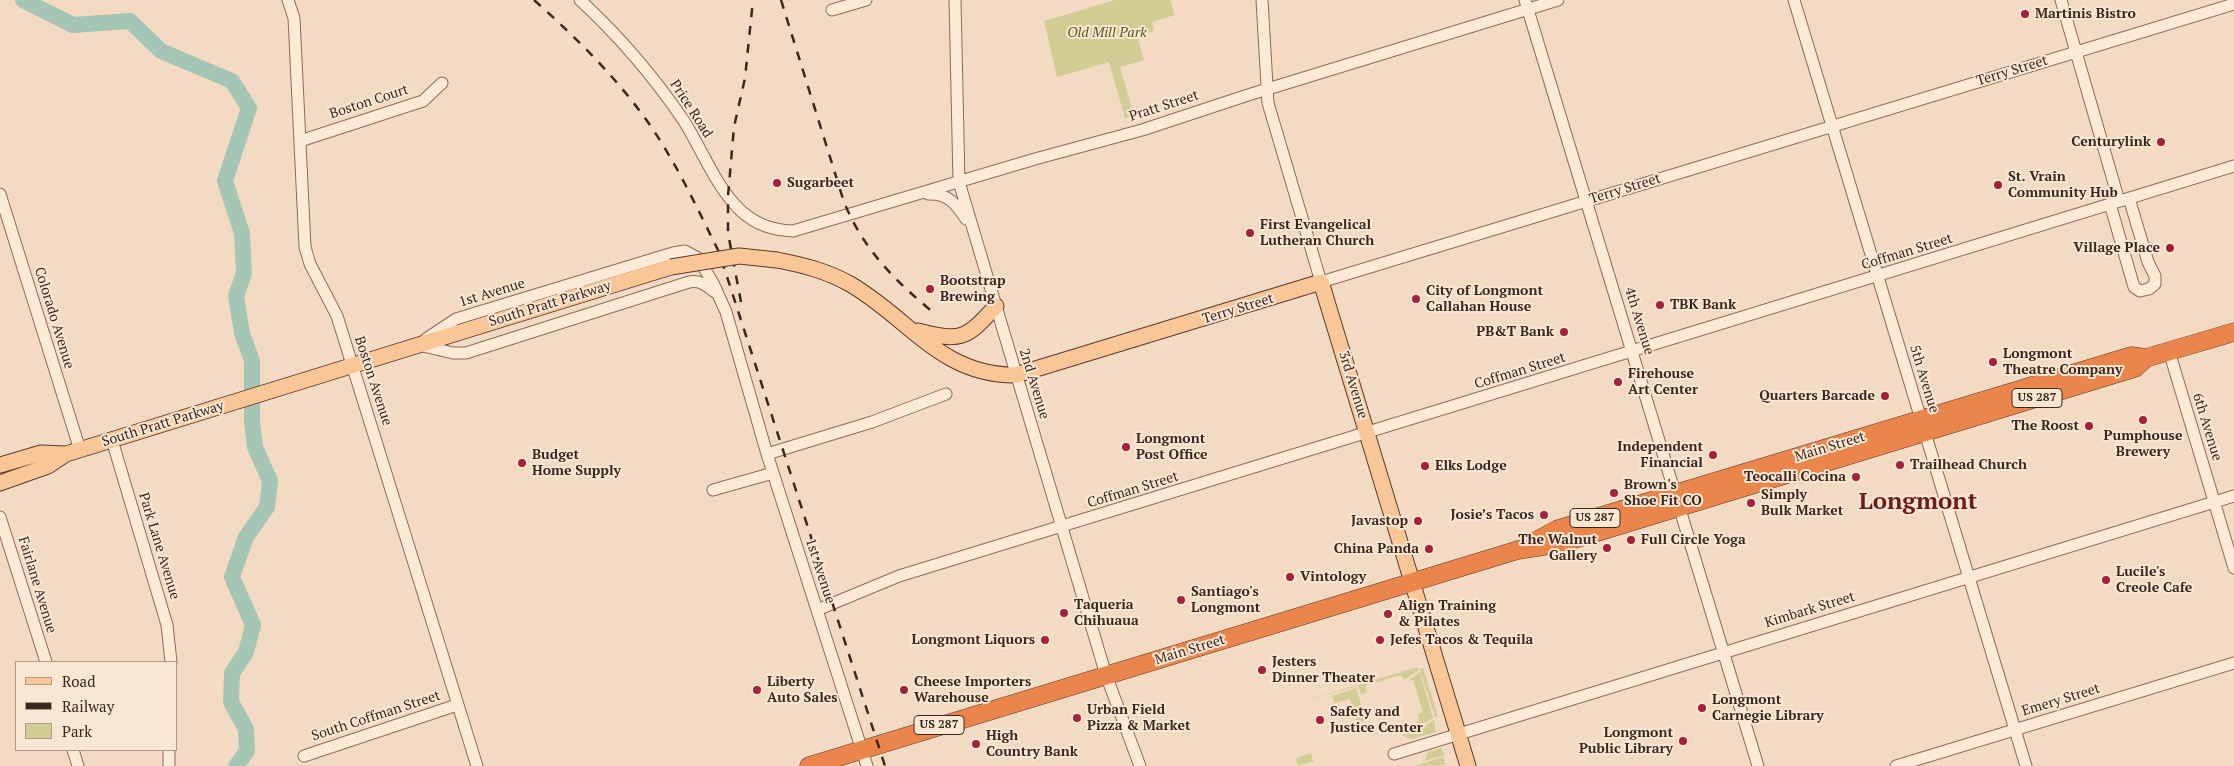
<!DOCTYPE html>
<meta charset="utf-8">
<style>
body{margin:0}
#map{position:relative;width:2234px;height:766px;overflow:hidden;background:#f3dbc3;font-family:"PT Serif",serif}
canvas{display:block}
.legend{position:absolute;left:15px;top:661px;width:162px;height:90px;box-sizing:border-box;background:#f9e7d3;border:1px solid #ae9a8a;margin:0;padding:6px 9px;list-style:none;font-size:15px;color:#3d261d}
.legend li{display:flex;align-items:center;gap:10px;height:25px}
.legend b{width:25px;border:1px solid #ae9a8a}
</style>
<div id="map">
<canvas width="2234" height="766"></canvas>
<ul class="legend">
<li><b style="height:6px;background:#f9c797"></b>Road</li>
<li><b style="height:6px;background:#3d261d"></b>Railway</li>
<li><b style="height:14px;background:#d2cd95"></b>Park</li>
</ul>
</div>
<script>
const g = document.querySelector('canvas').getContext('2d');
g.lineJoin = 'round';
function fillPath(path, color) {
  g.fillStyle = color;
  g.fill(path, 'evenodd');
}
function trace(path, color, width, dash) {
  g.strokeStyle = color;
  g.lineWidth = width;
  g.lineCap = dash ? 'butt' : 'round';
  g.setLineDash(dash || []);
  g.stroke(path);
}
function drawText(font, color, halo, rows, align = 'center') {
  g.font = font + ' "PT Serif",serif';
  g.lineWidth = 4;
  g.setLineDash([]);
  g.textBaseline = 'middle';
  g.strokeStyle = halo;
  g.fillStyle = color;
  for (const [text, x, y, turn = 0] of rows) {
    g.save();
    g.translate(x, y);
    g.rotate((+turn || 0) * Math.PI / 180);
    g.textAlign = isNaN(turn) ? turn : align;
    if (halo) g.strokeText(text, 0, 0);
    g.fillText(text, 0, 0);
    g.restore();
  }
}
const green = new Path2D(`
 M1115,0h55l5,15 -23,7 2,9 -17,5 7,24 -24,7 14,49 -9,2 -16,-56 -52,15 -13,-56z
 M1418,667l1,3 -15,10 -2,-4h-5l-32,10 2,7 -6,1 -3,-8 -61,17z
 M1423,668l15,48 -3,1 -15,-48z
 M1420,672l13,46 -20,11 -1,-5 7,-2 -1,-8 5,-2 -10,-32 -5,1z
 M1356,688l10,32 -9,3 -7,-24 -16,4 -2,-7z
 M1434,720l2,12 -24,7 -11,-4 21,-7z
 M1441,748l4,7 -21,6 4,-9z
 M1311,753l2,8 -15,5 -2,-8z
 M1443,757l3,8 -32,1z`);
const river = new Path2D(`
 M23,0l50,25 57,-4 31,30 71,30 17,27 -24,73 17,52 2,40 -8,23 6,37 10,28v60l3,26 15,34 -3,26 -21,30 -14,40 21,48 -7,27 -14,21 -1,29 15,27 1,22 -11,15`);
const minor = new Path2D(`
 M288,0l6,18 11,229 5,17 27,52 140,450
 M580,0c39,36 74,77 104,121 18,29 32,66 57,90 16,14 31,19 52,20l242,-72 107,-29 106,-35 310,-95
 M955,0l4,182 147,493 34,91
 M1262,0l6,103 53,179 913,-278
 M1525,0l233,766
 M1794,0l232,766
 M2061,0l58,201
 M832,10l34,-10
 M300,141l123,-40 19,-18
 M0,194l80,256
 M928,194c20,-1 28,10 38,25
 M2110,204l24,83 6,4 9,-2 6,-5v-8l-7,-14 -19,-64
 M426,339l30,-20 217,-66 12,-2 13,7 15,25 13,29 41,142 100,312
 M419,345l34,8h13l223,-71c11,-2 17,3 26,10
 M2169,351l65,217
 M112,440l55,185 4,37
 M767,454l105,-32 74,-28
 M713,490l60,-17
 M0,517l46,145
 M817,610l82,-34 1335,-410
 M73,750l5,16
 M1394,754l840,-258
 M304,756l153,-51
 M169,766v-16
 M1896,766l338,-103`);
const major = new Path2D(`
 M777,260c26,5 50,11 73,24 59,34 91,92 166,91l305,-93 147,484
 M918,331c44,11 48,8 78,-25
 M0,465l41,-12 25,1
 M0,483l48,-17 18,-12 605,-187`);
const highway = new Path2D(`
 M1532,543l26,-14 573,-173 15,2 88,-26
 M809,766l709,-216 44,-7 573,-175 11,-10`);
const rail = new Path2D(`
 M534,0c38,34 74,69 105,110 33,43 56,94 80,142l166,514
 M781,0l63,202c19,47 51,79 90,111
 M741,302l-13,-69v-37l6,-69 11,-49 8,-78`);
const majorBridge = new Path2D(`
 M671,267l68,-11 38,4`);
const markers = [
 [2025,14,5,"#a4213c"],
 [2161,142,5,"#a4213c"],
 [777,183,5,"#a4213c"],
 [1998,185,5,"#a4213c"],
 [1250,233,5,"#a4213c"],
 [2170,248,5,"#a4213c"],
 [930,289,5,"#a4213c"],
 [1416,299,5,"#a4213c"],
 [1660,305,5,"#a4213c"],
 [1564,332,5,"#a4213c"],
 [1993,362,5,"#a4213c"],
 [1618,382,5,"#a4213c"],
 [1885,396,5,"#a4213c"],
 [2143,420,5,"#a4213c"],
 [2089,426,5,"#a4213c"],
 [1126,447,5,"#a4213c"],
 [1713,455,5,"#a4213c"],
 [522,463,5,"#a4213c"],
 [1900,465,5,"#a4213c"],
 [1425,466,5,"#a4213c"],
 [1856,477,5,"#a4213c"],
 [1614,493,5,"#a4213c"],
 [1751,503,5,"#a4213c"],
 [1544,515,5,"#a4213c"],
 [1418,521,5,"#a4213c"],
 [1631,540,5,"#a4213c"],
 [1607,548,5,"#a4213c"],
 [1429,549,5,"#a4213c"],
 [1290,577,5,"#a4213c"],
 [2106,580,5,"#a4213c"],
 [1181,600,5,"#a4213c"],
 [1064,613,5,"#a4213c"],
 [1388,614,5,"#a4213c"],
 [1045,640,5,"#a4213c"],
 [1380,640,5,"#a4213c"],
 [1262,670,5,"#a4213c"],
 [757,690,5,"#a4213c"],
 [904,690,5,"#a4213c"],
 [1702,708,5,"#a4213c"],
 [1077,718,5,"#a4213c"],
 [1320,720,5,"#a4213c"],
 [1683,741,5,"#a4213c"],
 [976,744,5,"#a4213c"]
];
const shields = [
 [2037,398,50],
 [1595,518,50],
 [939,725,50]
];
const shieldNames = [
 ["US 287",2037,398],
 ["US 287",1595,518],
 ["US 287",939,725]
];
const poiNames = [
 ["Martinis Bistro",2035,14],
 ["Centurylink",2151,142,"right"],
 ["St. Vrain",2008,177],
 ["Community Hub",2008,193],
 ["Sugarbeet",787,183],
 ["First Evangelical",1260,225],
 ["Lutheran Church",1260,241],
 ["Village Place",2160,248,"right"],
 ["Bootstrap",940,281],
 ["Brewing",940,297],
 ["City of Longmont",1426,291],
 ["Callahan House",1426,307],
 ["TBK Bank",1670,305],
 ["PB&T Bank",1554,332,"right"],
 ["Longmont",2003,354],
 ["Theatre Company",2003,370],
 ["Firehouse",1628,374],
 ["Art Center",1628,390],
 ["Quarters Barcade",1875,396,"right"],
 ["The Roost",2079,426,"right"],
 ["Pumphouse",2143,436,"center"],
 ["Brewery",2143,452,"center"],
 ["Longmont",1136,439],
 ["Post Office",1136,455],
 ["Independent",1703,447,"right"],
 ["Financial",1703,463,"right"],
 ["Budget",532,455],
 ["Home Supply",532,471],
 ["Trailhead Church",1910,465],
 ["Elks Lodge",1435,466],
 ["Teocalli Cocina",1846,477,"right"],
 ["Brown's",1624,485],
 ["Shoe Fit CO",1624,501],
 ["Simply",1761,495],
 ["Bulk Market",1761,511],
 ["Josie’s Tacos",1534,515,"right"],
 ["Javastop",1408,521,"right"],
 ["The Walnut",1597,540,"right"],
 ["Gallery",1597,556,"right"],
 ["Full Circle Yoga",1641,540],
 ["China Panda",1419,549,"right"],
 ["Lucile's",2116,572],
 ["Creole Cafe",2116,588],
 ["Vintology",1300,577],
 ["Santiago's",1191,592],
 ["Longmont",1191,608],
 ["Taqueria",1074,605],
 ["Chihuaua",1074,621],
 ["Align Training",1398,606],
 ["& Pilates",1398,622],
 ["Longmont Liquors",1035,640,"right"],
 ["Jefes Tacos & Tequila",1390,640],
 ["Jesters",1272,662],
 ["Dinner Theater",1272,678],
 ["Liberty",767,682],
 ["Auto Sales",767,698],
 ["Cheese Importers",914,682],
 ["Warehouse",914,698],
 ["Longmont",1712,700],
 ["Carnegie Library",1712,716],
 ["Urban Field",1087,710],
 ["Pizza & Market",1087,726],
 ["Safety and",1330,712],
 ["Justice Center",1330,728],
 ["Longmont",1673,733,"right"],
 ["Public Library",1673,749,"right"],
 ["High",986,736],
 ["Country Bank",986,752]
];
const parkNames = [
 ["Old Mill Park",1107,33]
];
const streetNames = [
 ["Terry Street",2012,71,-17],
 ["Boston Court",369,102,-18],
 ["Pratt Street",1164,106,-18],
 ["Price Road",691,109,57],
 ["Terry Street",1625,189,-17],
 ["Coffman Street",1907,252,-17],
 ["1st Avenue",492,293,-17],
 ["South Pratt Parkway",550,304,-17],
 ["Terry Street",1238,309,-17],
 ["Colorado Avenue",54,318,73],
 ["4th Avenue",1639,321,73],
 ["Coffman Street",1520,371,-17],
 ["5th Avenue",1924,379,73],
 ["Boston Avenue",373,381,72],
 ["2nd Avenue",1034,384,73],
 ["3rd Avenue",1353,385,73],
 ["South Pratt Parkway",163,424,-17],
 ["6th Avenue",2207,427,73],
 ["Main Street",1830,447,-17],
 ["Coffman Street",1133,490,-17],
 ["Park Lane Avenue",159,546,73],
 ["1st Avenue",820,571,72],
 ["Fairlane Avenue",37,585,73],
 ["Kimbark Street",1810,610,-17],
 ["Main Street",1190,650,-17],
 ["Emery Street",2061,700,-17],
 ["South Coffman Street",376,716,-18]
];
const townNames = [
 ["Longmont",1918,502]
];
fillPath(green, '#d2cd95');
trace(river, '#a5c5b5', 16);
trace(minor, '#8f6a57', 13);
trace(major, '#5c392c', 17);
trace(highway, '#5c392c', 19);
trace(minor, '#fcead7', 11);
trace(major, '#f9c797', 15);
trace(highway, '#ea854c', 18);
trace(rail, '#3d261d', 2.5, [9, 9]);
trace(majorBridge, '#5c392c', 17, []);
trace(majorBridge, '#f9c797', 15);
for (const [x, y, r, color] of markers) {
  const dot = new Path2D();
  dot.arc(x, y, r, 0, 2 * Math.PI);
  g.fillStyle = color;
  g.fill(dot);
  trace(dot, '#f9e7d3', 2);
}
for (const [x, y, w] of shields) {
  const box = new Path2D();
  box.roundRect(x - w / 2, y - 9.5, w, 19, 4);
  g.fillStyle = '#f9e7d3';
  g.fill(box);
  trace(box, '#3d261d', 1);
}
drawText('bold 12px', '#3d261d', null, shieldNames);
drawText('bold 14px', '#3d261d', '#f9e7d3', poiNames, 'left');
drawText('italic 14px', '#595c21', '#f9e7d3', parkNames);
drawText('14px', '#3d261d', '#f9e7d3', streetNames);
drawText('bold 24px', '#6f1918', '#f9e7d3', townNames);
</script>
